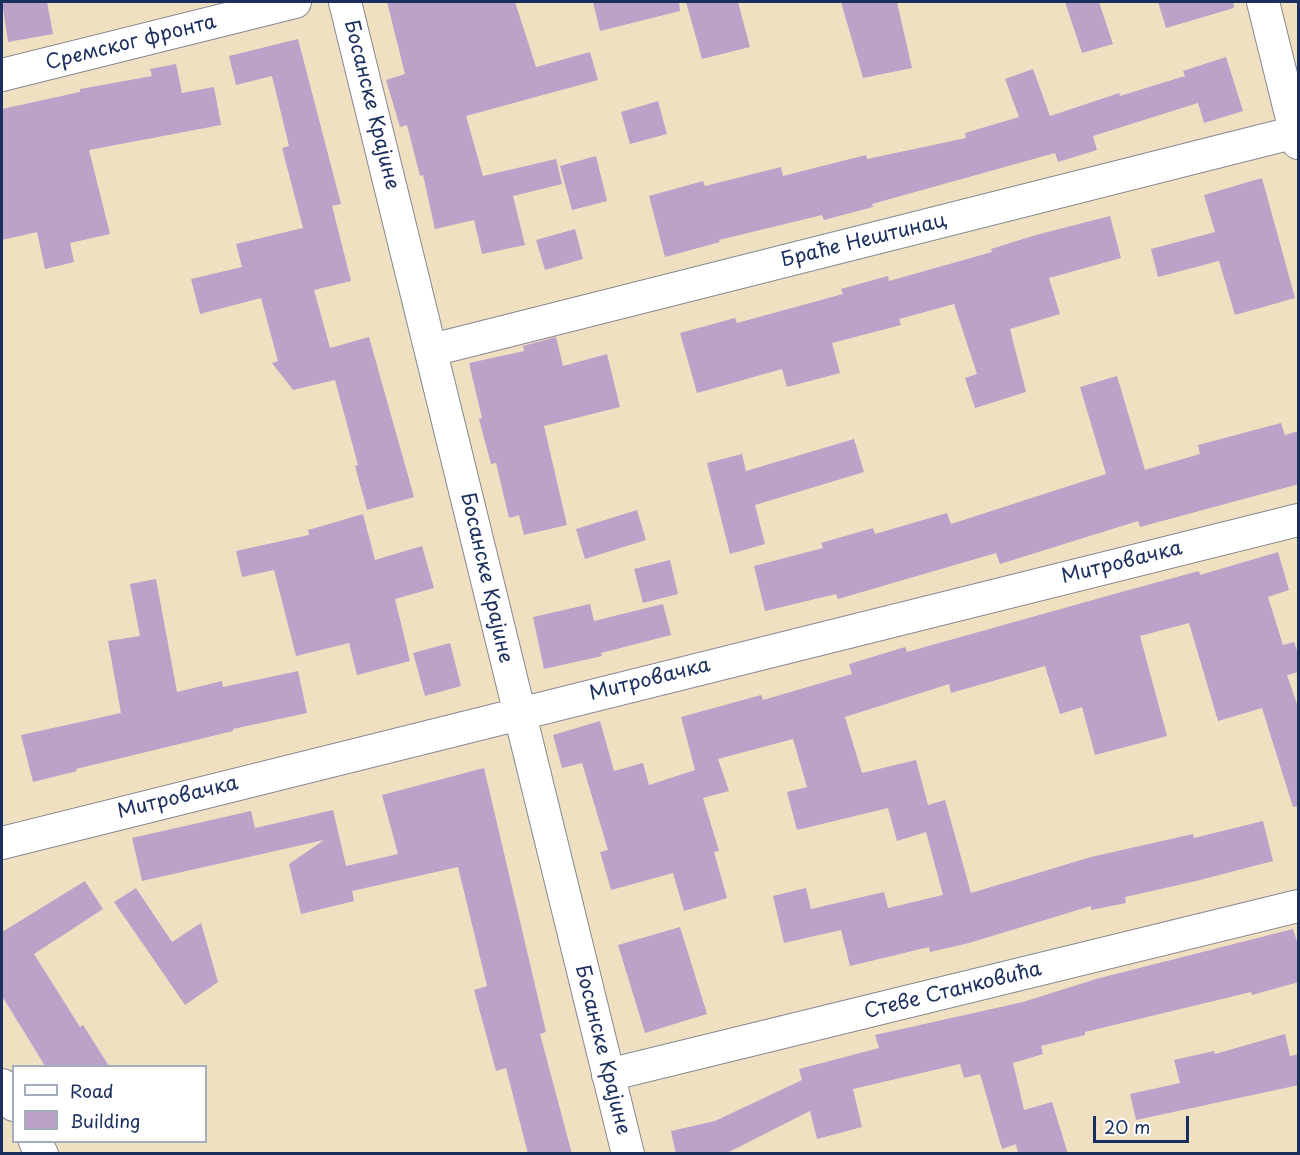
<!DOCTYPE html>
<meta charset="utf-8">
<style>
body{margin:0}
#map{position:relative;width:1300px;height:1155px;overflow:hidden;background:#f0e0c2;font-family:"Playpen Sans",sans-serif}
canvas{display:block}
.frame{position:absolute;inset:0;border:3px solid #1b2f5e;pointer-events:none}
.legend{position:absolute;left:12px;top:1065px;width:195px;height:78px;box-sizing:border-box;background:#fff;border:2px solid #a4acbf;margin:0;padding:8px 10px;list-style:none;font-size:18px;color:#1b2f5e}
.legend li{display:flex;align-items:center;gap:12px;height:30px}
.legend b{width:30px;border:2px solid #a4acbf}
.scale{position:absolute;left:1093px;top:1116px;width:96px;height:27px;box-sizing:border-box;border:3px solid #1b2f5e;border-top:0;padding-left:8px;font-size:18px;line-height:21px;white-space:nowrap;color:#1b2f5e;-webkit-text-stroke:4px #fff;paint-order:stroke}
</style>
<div id="map">
<canvas width="1300" height="1155"></canvas>
<div class="frame"></div>
<ul class="legend">
<li><b style="height:8px;background:#fff"></b>Road</li>
<li><b style="height:16px;background:#bca1c8"></b>Building</li>
</ul>
<div class="scale">20 m</div>
</div>
<script>
const g = document.querySelector('canvas').getContext('2d');
g.lineJoin = 'round';
function fillPath(path, color) {
  g.fillStyle = color;
  g.fill(path, 'evenodd');
}
function trace(path, color, width, dash) {
  g.strokeStyle = color;
  g.lineWidth = width;
  g.lineCap = dash ? 'butt' : 'round';
  g.setLineDash(dash || []);
  g.stroke(path);
}
function drawText(font, color, halo, rows, align = 'center') {
  g.font = font + ' "Playpen Sans",sans-serif';
  g.lineWidth = 4.5;
  g.setLineDash([]);
  g.textBaseline = 'middle';
  g.strokeStyle = halo;
  g.fillStyle = color;
  for (const [text, x, y, turn = 0] of rows) {
    g.save();
    g.translate(x, y);
    g.rotate((+turn || 0) * Math.PI / 180);
    g.textAlign = isNaN(turn) ? turn : align;
    if (halo) g.strokeText(text, 0, 0);
    g.fillText(text, 0, 0);
    g.restore();
  }
}
const building = new Path2D(`
 M2,2h45l6,32 -45,8z
 M387,2h128l21,65 54,-15 8,28 -132,36 17,60 73,-17 6,25 -49,12 12,49 -43,9 -8,-34 -39,9 -12,-54 -3,1 -13,-51 -7,2 -14,-47 19,-6z
 M593,2h86l1,9 -80,20z
 M686,2h52l12,45 -48,12z
 M841,2h56l15,66 -49,10z
 M1065,2h34l14,42 -31,9z
 M1158,2h75l1,6 -68,20z
 M298,39l43,165 -9,2 19,75 -37,9 16,58 39,-11 45,160 -47,13 -12,-44 3,-1 -23,-85 -42,10 -21,-27 6,-2 -17,-63 -61,16 -9,-35 51,-12 -6,-23 67,-16 -21,-80 7,-2 -17,-70 -36,9 -7,-29z
 M1226,57l17,54 -39,12 -6,-20 -105,33 4,14 -39,12 -3,-9 -183,51 1,3 -49,13 -2,-5 -103,25 1,2 -55,15 -16,-61 54,-15 2,5 76,-19 2,9 83,-21 1,4 99,-21 -1,-5 54,-16 -14,-38 28,-10 17,47 69,-23 1,3 65,-20 -2,-5z
 M176,64l6,29 32,-6 7,38 -132,25 21,84 -40,9 4,19 -29,7 -8,-37 -35,8v-131l78,-17v-3l72,-13 -2,-7z
 M658,101l9,33 -37,10 -9,-32z
 M596,156l11,45 -35,9 -12,-44z
 M1262,178l33,120 -60,17 -16,-54 -61,16 -7,-28 64,-17 -11,-37z
 M1110,216l11,42 -72,20 11,36 -50,15 16,63 -51,16 -10,-30 12,-4 -23,-70 -55,15 2,6 -69,18 8,30 -53,14 -5,-18 -85,24 -17,-60 55,-15 2,5 106,-29 -2,-5 47,-13 1,5 103,-29 -1,-3 45,-14z
 M575,229l8,30 -38,11 -9,-30z
 M556,337l7,29 44,-12 13,53 -76,19 23,99 -43,10 -5,-20 -10,3 -13,-55 -5,1 -12,-45 3,-1 -13,-55 55,-12 -1,-5z
 M1117,376l28,94 55,-16 -2,-9 83,-22 4,12 14,-4v53l-159,43 -2,-6 -138,43 -4,-11 -158,46 -2,-5 -71,17 -11,-45 69,-18 -2,-5 52,-15 2,6 72,-21 4,11 155,-50 -26,-87z
 M854,439l10,33 -109,33 10,39 -35,10 -23,-91 35,-9 4,17z
 M637,510l9,30 -61,19 -9,-30z
 M363,514l12,46 47,-14 12,42 -39,11 15,62 -53,14 -8,-32 -53,13 -22,-86 -32,7 -6,-26 73,-16 -1,-5z
 M1278,552l11,38 -21,7 15,48 11,-3 5,14v16l-12,3 12,35v96l-6,1 -31,-99 -44,13 -29,-98 -49,13 27,100 -72,19 -13,-48 -22,7 -15,-48 -94,27 -2,-9 -104,33 17,56 54,-13 12,45 17,-5 26,93 120,-36 102,-23 1,4 69,-17 10,40 -77,20 -71,16 1,6 -35,7v-4l-122,37 -39,9 -1,-5 -79,19 -9,-36 -57,13 -11,-47 33,-8 5,21 73,-17 4,16 55,-13 -17,-63 -29,9 -9,-33 -91,22 -10,-38 20,-5 -14,-48 -75,20 11,32 -26,7 16,53 -5,1 13,46 -43,13 -11,-38 -62,17 -11,-38 8,-2 -26,-87 -20,5 -9,-33 47,-14 14,50 29,-8 6,22 46,-15 -14,-53 80,-22 2,5 89,-26 -3,-10 56,-17 2,5 218,-61 74,-20 1,4z
 M670,560l8,34 -35,9 -9,-34z
 M156,579l21,113 45,-11 1,6 75,-16 9,42 -74,16v2l-157,38 1,2 -44,11 -12,-47 100,-22 -13,-72 32,-5 -10,-52z
 M590,604l4,17 69,-17 8,31 -70,18 1,3 -58,13 -11,-52z
 M450,643l11,43 -36,10 -12,-43z
 M484,768l62,264 -6,2 32,120h-44l-22,-86 -10,3 -22,-81 13,-4 -29,-119 -106,24 2,10 -53,13 -12,-50 35,-24 -182,41 -10,-43 119,-27 4,17 78,-18 13,56 52,-12 -16,-59z
 M85,881l18,28 -69,45 46,73 3,-2 26,41h-64l-43,-70v-64z
 M136,888l36,54 29,-19 17,59 -33,23 -71,-103z
 M680,927l27,87 -62,19 -27,-88z
 M1293,929l6,19v34l-47,13 -1,-3 -166,40v3l-44,11 2,8 -30,9 11,47 28,-8 16,52h-50l-2,-10 -14,5 -22,-75 -16,4 -4,-14 -107,25 9,38 -45,12 -7,-28 -85,43h-49l-5,-23 44,-10 87,-41 -3,-11 80,-21 -4,-13 148,-33 73,-23z
 M1285,1034l5,22 9,-2v31l-163,35 -6,-26 50,-11 -6,-23 40,-9 1,3z`);
const street = new Path2D(`
 M345,2l283,1152
 M1263,2l35,141
 M2,75l293,-73
 M432,350l864,-218
 M2,843l1296,-323
 M608,1075l690,-169
 M2,1085l12,20
 M35,1142l7,12`);
const streetNames = [
 ["Сремског фронта",131,43,-14],
 ["Босанске Крајине",371,105,76],
 ["Браће Нештинац",864,241,-14],
 ["Митровачка",1122,563,-14],
 ["Босанске Крајине",486,578,77],
 ["Митровачка",650,680,-14],
 ["Митровачка",178,798,-14],
 ["Стеве Станковића",953,991,-14],
 ["Босанске Крајине",602,1050,76]
];
fillPath(building, '#bca1c8');
trace(street, '#868890', 34);
trace(street, '#fff', 32);
drawText('20px', '#1b2f5e', '#fff', streetNames);
</script>
